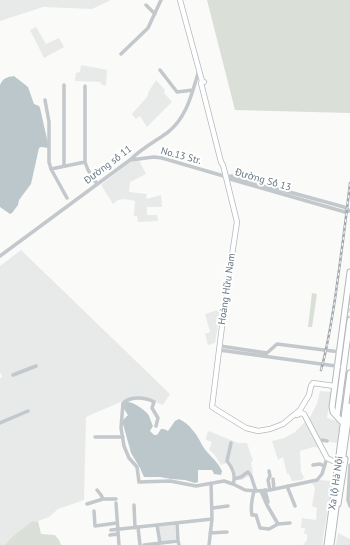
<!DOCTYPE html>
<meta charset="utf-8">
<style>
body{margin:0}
canvas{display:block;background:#fafaf8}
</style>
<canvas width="350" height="545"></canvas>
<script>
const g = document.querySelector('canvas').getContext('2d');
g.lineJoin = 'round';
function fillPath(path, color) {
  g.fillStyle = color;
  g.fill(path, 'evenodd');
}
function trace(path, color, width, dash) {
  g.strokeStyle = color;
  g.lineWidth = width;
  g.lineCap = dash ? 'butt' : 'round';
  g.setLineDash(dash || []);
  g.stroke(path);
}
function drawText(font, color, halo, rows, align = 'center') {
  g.font = font + ' "PT Sans",sans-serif';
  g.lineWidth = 4;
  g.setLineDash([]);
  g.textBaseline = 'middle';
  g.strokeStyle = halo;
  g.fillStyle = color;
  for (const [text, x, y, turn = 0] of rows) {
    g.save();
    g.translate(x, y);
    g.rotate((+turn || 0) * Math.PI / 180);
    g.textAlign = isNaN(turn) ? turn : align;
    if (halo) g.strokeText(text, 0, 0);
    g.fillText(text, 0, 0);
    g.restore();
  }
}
const built = new Path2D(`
 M0,0h111l-19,9 -49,-2 -43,14z
 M36,27l10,17 13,-6 5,9 -20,11 -14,-28z
 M81,65l26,5 -1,16 -5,-2v-2l-26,-1 1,-8 4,-1z
 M156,80l9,10 -1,3 8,9 -25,25 -7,-11 -4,3 -4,-5 15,-17 2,-6z
 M139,160l7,14 -16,8 -1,10 18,2 -1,5 15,-4 1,12h-15v8h10l1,6 -20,1 -1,-6h-3l1,-15 -10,-2 -7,1 -5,4 -12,-19 29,-23z
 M21,250l149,144 -7,11 -17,-7 -21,2 -39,17 -2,83 -26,9 -9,8 -14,5 -3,-1 -20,16 -7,8h-5v-167l2,-1 -2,-5v-106z
 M221,309l-6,34 -7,2 -3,-11 5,-2 -5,-18z
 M320,391l11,1 -4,26 13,4 -3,21 -14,-2 -2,1 1,6 -9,-1 -13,4 1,21 3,5 -2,3 -10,1 -3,-7h-2l-4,-17 -5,3 -6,-19 12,-3 11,-6 15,-15 7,-13z
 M209,431l29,12h9l6,18 -2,1 2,11 -11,7h-6l-9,-17 -6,2 -7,-11 -5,-4 3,-8 -6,-2 1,-6z
 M319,480l13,1 -10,64h-19l4,-5v-6h-3l1,-6h-4l1,-10 14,2 1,-12 -5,-2 3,-18 -3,-5z
 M175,524l1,15 -16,3 -1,-17z
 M338,533l12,6v6h-14z`);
const green = new Path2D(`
 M207,0h143v113l-115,-3z
 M312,293l5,1 -5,33h-4z
 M32,521l3,1 3,-1 3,13 14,1 4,5 2,5h-56l7,-8z`);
const water = new Path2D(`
 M14,76l14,11 6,17 5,2 1,2 9,40 -8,-1 -2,1 -8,36 -12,16 -1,5 -6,8 -2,1 -10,-7v-122c3,-7 7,-8 14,-9z
 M126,402c6,-1 16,6 21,11 3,3 4,9 6,13l-3,5 4,4h3l4,-6h3l4,2 7,-10 4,-2c10,4 19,17 23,26 5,9 16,16 20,26l-1,4 -7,-1 -2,-4h-14v12l-3,1 -10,-3 -14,-1 -11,-2h-16l-4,-9 -9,-15 -8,-29v-4l5,-5c-3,-5 -7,-8 -2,-13z`);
const highwayTunnel = new Path2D(`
 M346,320l3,-23`);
const minor = new Path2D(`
 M146,5l9,9
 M121,54l27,-26 13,-28
 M160,70l17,22 16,-2
 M64,85v81
 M85,86v76l3,8 9,14
 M45,100l4,22v40l2,7 34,-7
 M130,160l24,-3 8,1 65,19 3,2 115,33 5,-1
 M51,169l16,29
 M227,177l4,-1 113,31 6,4
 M0,256l130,-96c11,-11 24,-18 37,-27 20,-15 25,-40 32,-63
 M220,346l47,7 10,-9 63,8
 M219,350l124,17
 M13,375l23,-9
 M0,423l28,-12
 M156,426l2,-8 -6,-10 2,-6c-9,-5 -23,-6 -31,1l-2,25 3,18 5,12 8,9 2,15 31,-1 26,5 28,-5 9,3 12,6 11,1 14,-1 47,-10 5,-6 5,-16
 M95,437h28
 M318,442l4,-2 5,1
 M231,443l-4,18c5,6 9,15 6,23
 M313,465l7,-1 4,2
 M350,465l-2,35 2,6
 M269,471l1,5 -2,4 2,10
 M234,479l7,-2 7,-5 3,4 5,15
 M273,479l1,10
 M287,486l8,20
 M97,490l4,5 2,4
 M265,490l3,12
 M254,491c-2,8 -4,16 -2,24h4l4,13 9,1 9,-5 12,-1
 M261,491l6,14 11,19
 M116,503l3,42
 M87,504l16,-5h13
 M134,505l1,23
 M213,508l15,-2
 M94,511l1,15 22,-3
 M177,523l1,18
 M157,525l3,18
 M138,527l2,18
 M111,530l101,-11
 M210,533l17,-1
 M110,535l8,-1
 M144,545l34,-4 1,4
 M209,545l3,-26 -1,-36`);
const major = new Path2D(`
 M180,0l22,81 2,1
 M202,81l-1,2 20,79 2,3 14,57 -12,80 -13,105 34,21 12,3 12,-2 13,-5 17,-14 9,-15 2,-9 2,-3 21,3
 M297,415l4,-2 3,1 22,42 1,2 8,4`);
const highway = new Path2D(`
 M337,416l13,-96
 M341,421l-8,-9 -1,-5 18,-135
 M342,463l8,-57
 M338,504l7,-45
 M327,545l23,-172
 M331,545l6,-45`);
const rail = new Path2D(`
 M321,370c7,-25 11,-51 15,-78 5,-36 10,-73 14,-109`);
const streetNames = [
 ["No.13 Str.",181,156,15],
 ["Đường số 11",108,165,-37],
 ["Đường Số 13",263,180,16],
 ["Hoàng Hữu Nam",227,289,-82],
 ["Xa lộ Hà Nội",336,483,-82]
];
fillPath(built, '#e8e9e9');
fillPath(green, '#dadfd7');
fillPath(water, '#bbc7cb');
trace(highwayTunnel, '#d5d9db', 5, [5, 2.5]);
trace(major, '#b5babe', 6);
trace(highway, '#b4b9bd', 7);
trace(minor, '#c3c8cc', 3.5);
trace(major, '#fff', 4.5);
trace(highway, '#fff', 5);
trace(rail, '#a2aab0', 2.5);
trace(rail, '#fff', 1, [3]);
drawText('10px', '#657683', '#fff', streetNames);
</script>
